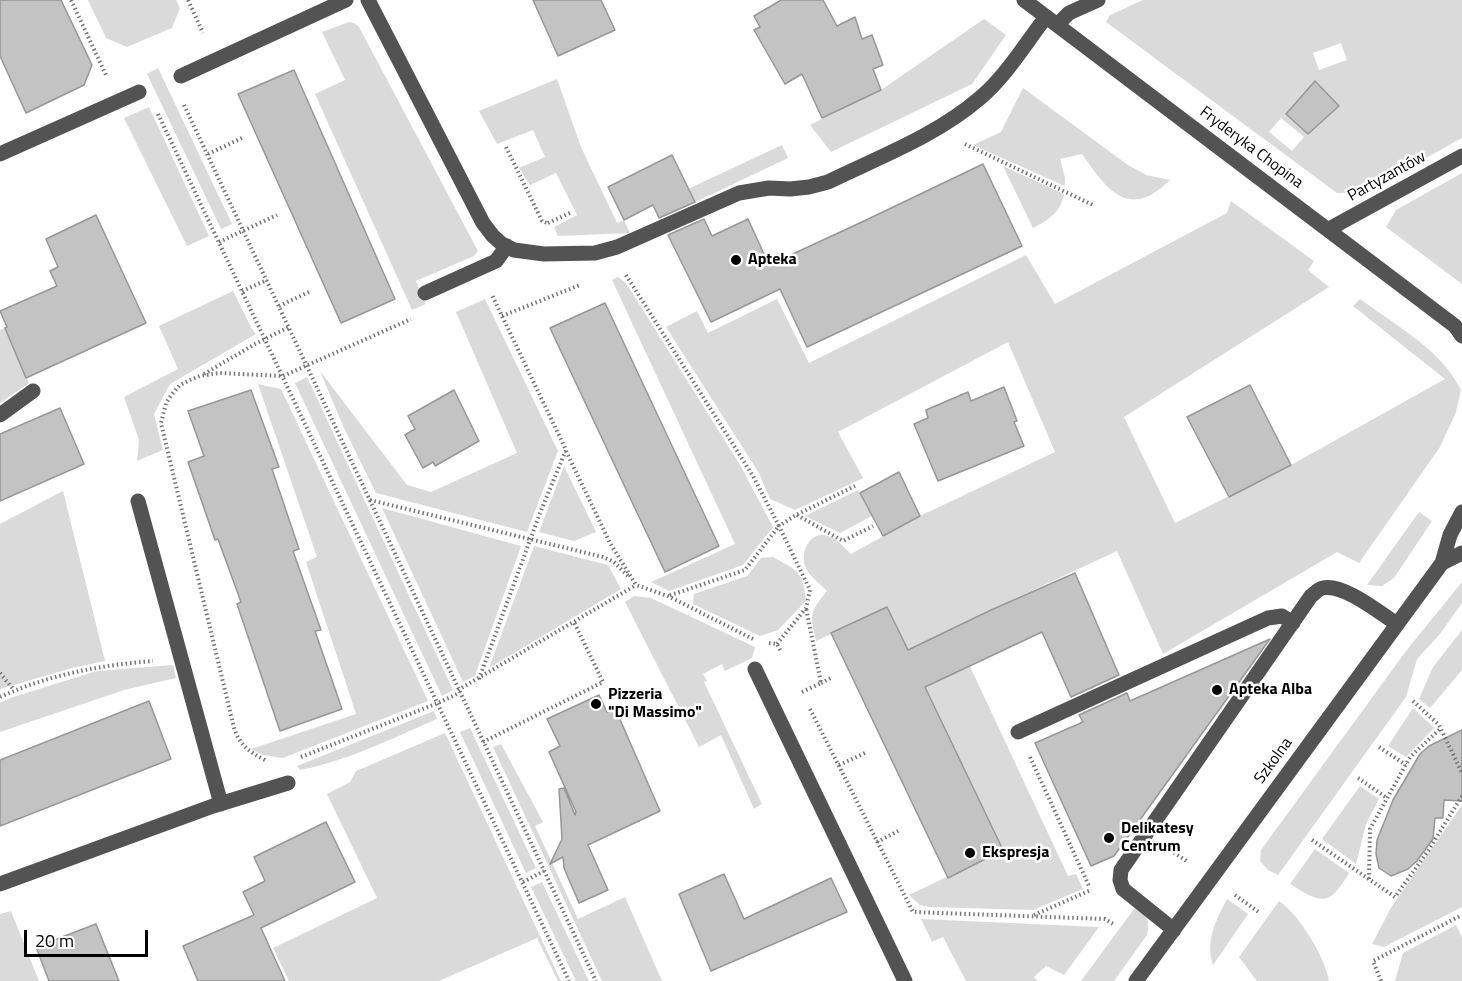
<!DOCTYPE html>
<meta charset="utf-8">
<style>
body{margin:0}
#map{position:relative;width:1462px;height:981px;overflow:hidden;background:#fff;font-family:"Titillium Web",sans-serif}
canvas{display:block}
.scale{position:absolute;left:24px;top:930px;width:124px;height:27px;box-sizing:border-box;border:3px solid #000;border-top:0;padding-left:8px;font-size:18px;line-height:21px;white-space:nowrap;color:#000;-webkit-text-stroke:4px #fff;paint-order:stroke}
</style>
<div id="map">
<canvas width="1462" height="981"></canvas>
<div class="scale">20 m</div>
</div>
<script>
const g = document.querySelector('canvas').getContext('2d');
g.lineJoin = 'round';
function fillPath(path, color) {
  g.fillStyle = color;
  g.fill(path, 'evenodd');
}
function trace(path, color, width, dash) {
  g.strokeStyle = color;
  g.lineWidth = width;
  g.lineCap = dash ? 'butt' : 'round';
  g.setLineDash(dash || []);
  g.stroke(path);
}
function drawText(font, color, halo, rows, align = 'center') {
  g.font = font + ' "Titillium Web",sans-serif';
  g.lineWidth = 5;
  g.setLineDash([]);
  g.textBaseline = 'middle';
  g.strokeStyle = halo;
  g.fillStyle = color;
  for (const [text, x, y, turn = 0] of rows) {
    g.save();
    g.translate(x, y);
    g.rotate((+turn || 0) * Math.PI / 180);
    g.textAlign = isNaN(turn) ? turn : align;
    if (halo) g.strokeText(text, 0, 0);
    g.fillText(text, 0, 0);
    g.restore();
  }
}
const green = new Path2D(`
 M88,0h88l4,8 -8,20 -45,19 -21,-9z
 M1143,0h319v138l-100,55h-25l-231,-171 4,-7zM1341,43l6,17 -28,10 -6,-17zM1298,101l22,20 -12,13 -22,-20zM1281,118l23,19 -12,14 -23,-19z
 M984,19l22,16 -34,49 -141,68 -21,-27 71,-35z
 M349,22l5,1 5,4 119,224 -4,5 -58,25 10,23 -14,6 -97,-216 30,-14 -23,-48z
 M158,68l74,156 -11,5 -74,-155z
 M557,79l24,68 36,76 7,-3 6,13 -72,3 -4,-9 23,-12 -21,-42 -26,12 -11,-17 26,-11 -12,-27 -36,14 -18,-33z
 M1023,88l105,77 18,10 24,5c-41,41 -63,10 -88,-26l-22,5 5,19v8l-92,-41 28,-13z
 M149,107l60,129 -22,10 -63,-128z
 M782,145l6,13 -122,58 -8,-13z
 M1003,166l61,28c-4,19 -14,25 -31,34z
 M1462,173v111l-76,-57 10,-17z
 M1231,201l83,60 -6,9 21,17 -205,130 51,106 116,-58 154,-86 -92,-73 7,-7c35,26 82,51 101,91l-5,22 -16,35 -81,116 -22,-11 -174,102 -46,-103 -165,77 116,248 8,-2 7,15 -50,21 -105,-3 -8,-2 -11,-10 94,-45 -115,-242 -72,33c-6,-28 -7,-27 11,-50 -6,-7 -16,-13 -20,-21 -9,-15 2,-40 21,-34 9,2 16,12 23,18l69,-38 135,-64 -47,-110 -170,90 25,46 -68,32 -25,-11 -11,-26 -93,-146 31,-16 11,22 69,-34 32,64 217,-108 29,49 172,-91z
 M618,277l8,6 114,182 33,62 -30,38 -74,26 -18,-9 84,-38 -123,-264z
 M233,291l19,38 4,5 -86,50 -16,30 9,36 -26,11 2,-21 -15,-43 54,-28 -19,-43z
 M485,299l73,152 -31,81 -151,-39 -33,-67 -23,-55 87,114 24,7 86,-39 -61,-141z
 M5,328l24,55 -29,20v-73z
 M307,377l146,313 -11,6 -147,-313z
 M258,384l23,5 147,312 -145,57 -20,-3 -12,-6 105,-35 -50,-152 11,-5z
 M564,466l32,66 -22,9 -35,-9z
 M858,490l14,26 -32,17 -35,-17z
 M63,491l42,170 -33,7 -72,21v-165z
 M382,508l139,38 -46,130 -12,6z
 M1419,512l13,9 -38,57 -12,8 -15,-1z
 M534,546l74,19 13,24 -132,79z
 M773,557c25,14 30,14 33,44l-28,29 -18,6 -67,-32 1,-10 53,-18 14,-18z
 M1462,582v21l-22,31 -23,25 -11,38 -128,178 -10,-5 -8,-9 1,-11 145,-199z
 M634,596l17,2 104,49 -3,11 -27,13 -3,-7 -19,10 4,7 -3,1 58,122 -8,5 -33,-74 -22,12 -74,-145z
 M1462,630v40l-32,38 -11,-9 14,-32z
 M173,665l3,13 -52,12 -124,42v-29l10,-5 87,-27z
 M1413,708l21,20 -28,29 -18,-11z
 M434,711l3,8c-44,19 -90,42 -137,51l-3,-4z
 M470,728l66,140 -10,5 -66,-141z
 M445,733l116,248h-3l-21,-43 -98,43h-150l-16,-33 104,-50 -50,-104 23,-12 6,-11z
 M501,744l42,78 -8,4 43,93 47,-22 37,84h-60l-109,-234z
 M1360,786l19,13 -13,25 -10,40 -34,-25z
 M1462,805v102l-78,40 -12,-3 20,-38z
 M1315,849l34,24c-20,34 -27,31 -59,11z
 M542,882l47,99h-13l-45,-94z
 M1227,899l21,15 -35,51c-8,-24 3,-45 14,-66z
 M1279,901c20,13 46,56 50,80h-72l-18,-24z
 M1134,909h4c10,7 12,14 9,26l-33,46h-33z
 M11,911l28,70h-39v-67z
 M921,919l178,8 -35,48 -18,-9 -12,11 4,4h-72l-23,-44 -11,5z
 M1456,925l6,12v44h-67l8,-28z`);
const building = new Path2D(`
 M0,0h61l31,65 -8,20 -58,28 -26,-57z
 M533,0h68l14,30 -57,26z
 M781,0h42l14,26 18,-9 7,22 10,-4 11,30 -10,4 8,21 -59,28 -20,-44 -17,10 -31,-54 6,-3 -6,-11z
 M294,70l101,229 -54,24 -103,-229z
 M1315,81l24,25 -31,28 -22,-20z
 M672,155l23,47 -36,16 -6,-13 -29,15 -16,-33z
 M983,164l39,82 -215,101 -27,-58 -69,33 -43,-87 36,-16 8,17 36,-17 21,46 95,-44z
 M96,215l50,108 -120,55 -21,-50 2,-1 -7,-16 57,-25 -7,-15 8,-4 -12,-28z
 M605,303l114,243 -54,26 -115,-244z
 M1250,385l41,80 -62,32 -42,-80z
 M1004,387l13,34 -3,1 10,24 -86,35 -24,-57 14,-6 -2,-8 42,-18 3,9z
 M251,390l28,77 -7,2 27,80 -6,2 28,79 -6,1 27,78 -62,22 -43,-127 4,-2 -23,-63 -3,1 -27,-78 16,-6 -16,-45z
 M454,390l25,51 -44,25 -2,-4 -10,6 -18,-33 10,-6 -7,-13z
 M60,408l24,56 -84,37v-67z
 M899,472l21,44 -37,20 -23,-43z
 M1075,573l44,102 -48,22 -29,-65 -117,55 78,163 -55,28 -117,-245 56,-26 21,43 83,-40z
 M1270,639l-156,217 -23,10 -56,-123 48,-21 -4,-7 48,-22 3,8z
 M599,695l8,17 8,-4 45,103 -72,34 20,45 -29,13 -15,-35 -1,-11 -13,7 12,-25 -3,-50 5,-1 11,27 1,-3 -27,-60 11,-6 -13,-27z
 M149,701l22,58 -171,67v-66z
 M1462,730v71l-18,-1 -1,18h-8l-2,21 -17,23 -8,7 -17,7 -12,-8 -3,-14 1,-14 16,-40 27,-46 9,-8z
 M326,822l29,60 -94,46 24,53h-87l-15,-35 71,-31 -11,-23 22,-11 -11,-24z
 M724,874l20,45 87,-41 16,34 -136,59 -32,-77z
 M96,924l23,57h-70l-13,-34z`);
const path = new Path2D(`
 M71,0l35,75
 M188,0l15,33
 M184,105l412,876
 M158,114l411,867
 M965,144l130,62
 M506,147l36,74 5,2
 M208,154l34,-16
 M548,223l24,-11
 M219,242l58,-27
 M626,275l127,201 26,50 -34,44 -77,26
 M242,291l25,-11
 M279,306l32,-15
 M502,316l78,-31
 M204,374l51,-30 34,-17
 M566,451l44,92 26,42 32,11 85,43
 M370,500l233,57 11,5 15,15
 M797,515l46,26 30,-15
 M769,643l8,1 4,8
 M777,644l29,-36 4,-18 -31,-64 17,-11 59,-29
 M0,673l14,17
 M479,679l61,-166 26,-63 -74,-155
 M821,683l10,-5
 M458,690l178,-105
 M802,692l19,-9 -15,-75
 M0,697c48,-22 100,-32 153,-36
 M1413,701l26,24 23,48
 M810,709l103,203 192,7 10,6
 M483,742l120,-60 -29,-60
 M1379,747l27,18
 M301,757l137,-54 21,-10
 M1030,757l59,129
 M265,760c-16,-8 -25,-15 -31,-32l-73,-305 5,-20 6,-9 8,-9 10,-5 10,-4 19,-3 64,3 128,-57
 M839,765l26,-12
 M1358,778l29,20
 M1312,840l83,57 33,-46 34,-55
 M877,842l23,-12
 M1170,850l18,12
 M1369,879l1,-50 40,-72 31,-29
 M523,882l21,-11
 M1235,895l25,18
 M1034,915l57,-25
 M1381,981l-8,-20 89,-46`);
const minor = new Path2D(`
 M368,0l115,223 10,13 9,8 12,6 30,4 51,-1 22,-6 122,-54 30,-5 21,1 19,-2 19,-5c51,-25 108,-46 152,-84 26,-22 45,-54 66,-81
 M1024,0l431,326 7,10
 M1057,25l12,-12 29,-13
 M181,76l165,-76
 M0,154l139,-62
 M1329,229l133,-73
 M425,293l71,-32 11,-15
 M0,415l33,-24
 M138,501l83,303
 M1442,563l20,-10
 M755,669l150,312
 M1018,732l250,-114 14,-2 11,7
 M0,884l213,-78 75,-23
 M1174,930l-51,-41 -3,-9 1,-10 190,-274c4,-3 7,-7 12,-8 20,-5 57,25 74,36
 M1136,981l306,-418 8,-28 12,-23`);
const markers = [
 [736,260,6,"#000"],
 [1217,690,6,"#000"],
 [596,704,6,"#000"],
 [1109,838,6,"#000"],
 [970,853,6,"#000"]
];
const streetNames = [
 ["Fryderyka Chopina",1251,148,37],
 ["Partyzantów",1387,177,-29],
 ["Szkolna",1274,761,-54]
];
const poiNames = [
 ["Apteka",748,260],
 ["Apteka Alba",1229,690],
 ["Pizzeria",608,695],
 ["\"Di Massimo\"",608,713],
 ["Delikatesy",1121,829],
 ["Centrum",1121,847],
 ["Ekspresja",982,853]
];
fillPath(green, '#dadada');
fillPath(building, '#c3c3c3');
trace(building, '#979797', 1.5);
trace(path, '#757575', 4, [1.5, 3]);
trace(minor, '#535353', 15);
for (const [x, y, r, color] of markers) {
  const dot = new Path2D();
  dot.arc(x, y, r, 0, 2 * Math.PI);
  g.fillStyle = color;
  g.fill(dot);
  trace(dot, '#fff', 2);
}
drawText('16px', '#000', '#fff', streetNames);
drawText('bold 16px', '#000', '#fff', poiNames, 'left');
</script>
